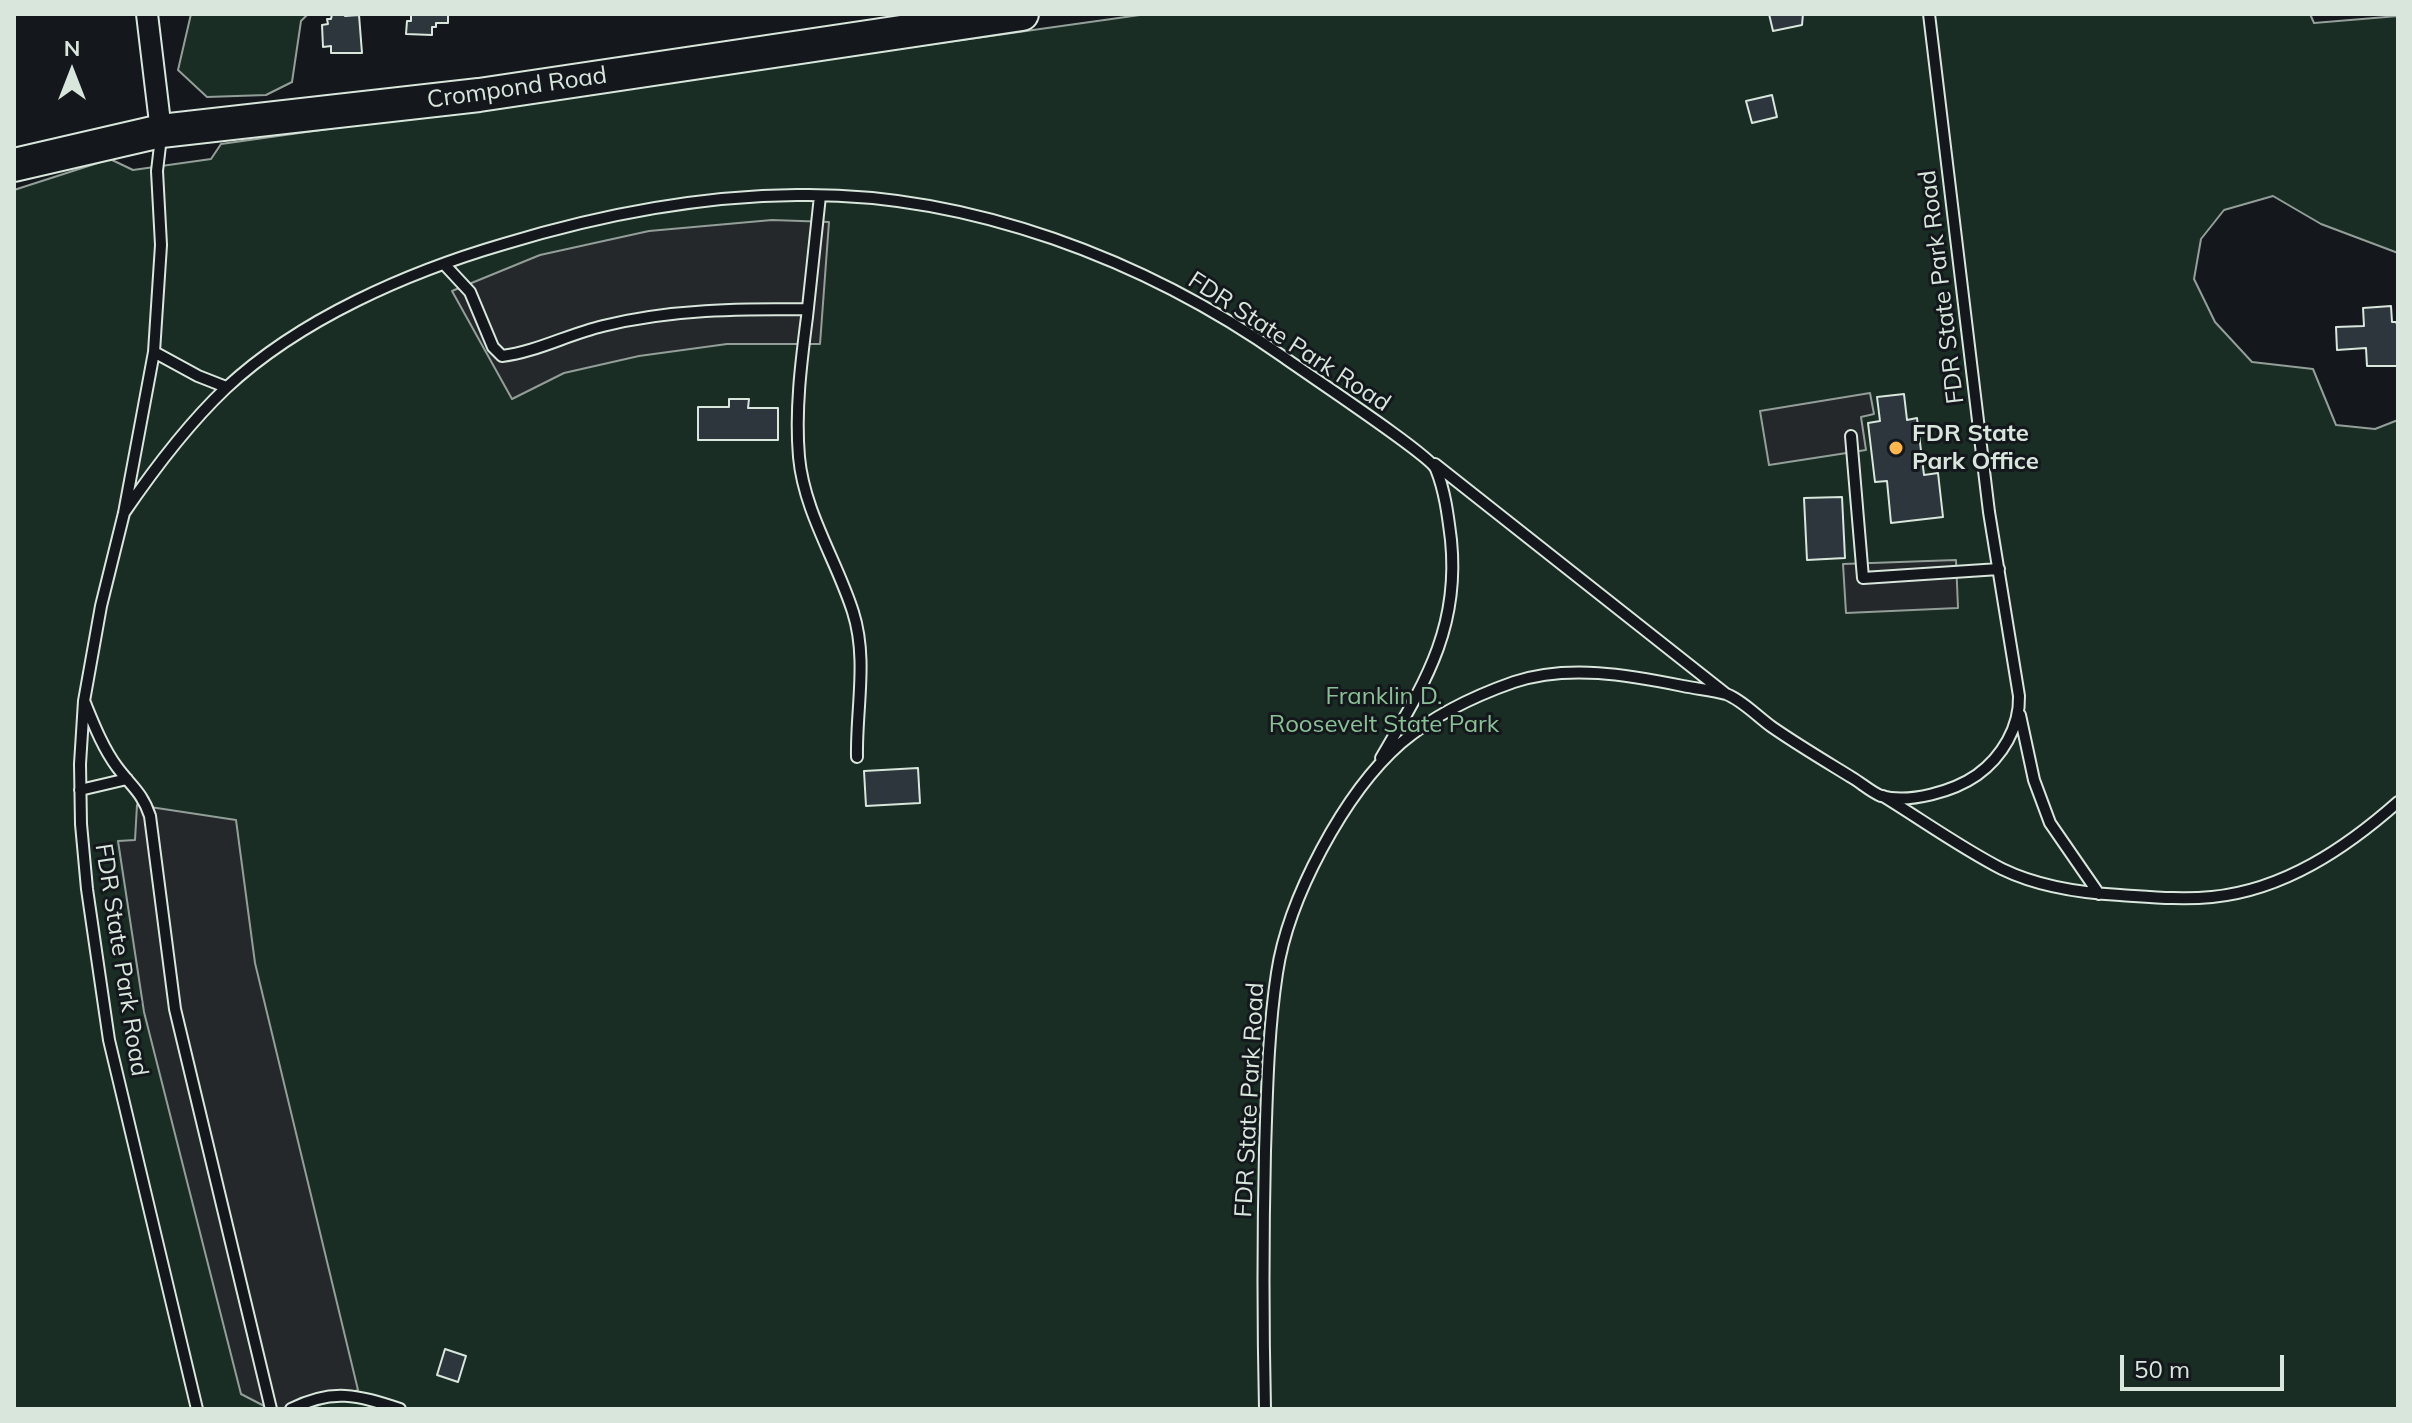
<!DOCTYPE html>
<style>
body{margin:0}
#map{position:relative;width:2412px;height:1423px;overflow:hidden;background:#14181c;font-family:Mulish,sans-serif}
canvas{display:block}
.frame{position:absolute;inset:0;border:16px solid #d8e6dc;pointer-events:none}
.north{position:absolute;left:32px;top:32px;width:80px;height:80px;-webkit-text-stroke:6px #14181c;paint-order:stroke;rotate:0deg;font-size:22px;font-weight:700;line-height:32px;text-align:center;color:#d8e6dc}
.north::after{content:'';display:block;margin:auto;width:28px;height:36px;background:#d8e6dc;clip-path:polygon(50% 0,100% 100%,50% 72%,0 100%)}
.scale{position:absolute;left:2120px;top:1355px;width:164px;height:36px;box-sizing:border-box;border:4px solid #d8e6dc;border-top:0;padding-left:10px;font-size:24px;line-height:28px;white-space:nowrap;color:#d8e6dc;-webkit-text-stroke:6px #14181c;paint-order:stroke}
</style>
<div id="map">
<canvas width="2412" height="1423"></canvas>
<div class="frame"></div>
<div class="north">N</div>
<div class="scale">50 m</div>
</div>
<script>
const g = document.querySelector('canvas').getContext('2d');
g.lineJoin = 'round';
function fillPath(path, color) {
  g.fillStyle = color;
  g.fill(path, 'evenodd');
}
function trace(path, color, width, dash) {
  g.strokeStyle = color;
  g.lineWidth = width;
  g.lineCap = dash ? 'butt' : 'round';
  g.setLineDash(dash || []);
  g.stroke(path);
}
function drawText(font, color, halo, rows, align = 'center') {
  g.font = font + ' Mulish,sans-serif';
  g.lineWidth = 6;
  g.setLineDash([]);
  g.textBaseline = 'middle';
  g.strokeStyle = halo;
  g.fillStyle = color;
  for (const [text, x, y, turn = 0] of rows) {
    g.save();
    g.translate(x, y);
    g.rotate((+turn || 0) * Math.PI / 180);
    g.textAlign = isNaN(turn) ? turn : align;
    if (halo) g.strokeText(text, 0, 0);
    g.fillText(text, 0, 0);
    g.restore();
  }
}
const green = new Path2D(`
 M191,14h117l-7,7 -9,61 -26,13 -59,2 -29,-27z
 M1147,14h1163l4,9 84,-7v237l-77,-29 -48,-28 -49,14 -23,29 -7,40 21,43 37,40 61,7 23,56 39,4 23,-9v989h-2384v-1219l96,-31 23,11 78,-11 10,-15z`);
const parking = new Path2D(`
 M772,220l57,2 -9,122h-93l-88,12 -75,17 -52,26 -60,-108 88,-36 109,-24z
 M1870,393l4,21 -13,3 5,33 -97,15 -9,-54z
 M1956,560l2,48 -112,5 -3,-49z
 M137,805l99,15 19,143 103,427 -49,19h-39l-29,-15 -97,-382 -26,-171 17,-1z`);
const building = new Path2D(`
 M345,14v2l14,-1 3,38h-31v-7l-8,1 -1,-22 6,-1 -1,-5h4l1,-5z
 M411,14h37v9h-12v4h-4v8l-26,-1 1,-13h4z
 M1769,14h34l-1,11 -29,6z
 M1772,95l5,22 -25,6 -6,-22z
 M2391,306l1,16h4l2,5v39h-31l-1,-18 -29,2 -1,-23 28,-1 -1,-18z
 M1904,394l3,26 10,-2 7,57 14,-2 5,44 -52,6 -4,-42 -12,1 -7,-59 12,-2 -3,-24z
 M729,399h20l-1,9h30v32h-80v-33h31z
 M1842,497l3,61 -38,2 -3,-62z
 M918,768l2,35 -54,3 -2,-35z
 M445,1349l21,7 -8,26 -21,-7z`);
const service = new Path2D(`
 M161,137l-4,34 4,74 -7,107 -30,161 -23,93 -17,95 -4,63 1,60 6,65 22,151 88,369
 M820,196c-4,40 -9,81 -13,121 -6,46 -12,94 -8,140 5,55 38,104 54,155 15,47 3,97 4,145
 M444,264l26,28 23,55 9,9c34,-4 67,-22 101,-30 68,-17 136,-17 205,-17
 M154,352l44,24 28,11
 M1851,436l12,142 136,-9
 M1435,464l291,230
 M124,513c30,-44 63,-88 102,-125 74,-69 182,-116 278,-144 95,-29 193,-48 293,-49 172,-3 349,65 488,163 22,16 145,97 151,111 9,22 12,47 15,71 9,89 -27,144 -70,218
 M85,703c9,22 18,45 32,64 14,19 25,25 33,49l25,193 96,400
 M2020,715l14,65 16,43 49,71
 M80,790l47,-11
 M1883,796c39,24 78,52 119,73 35,17 80,24 118,26 31,2 61,5 92,2 72,-7 134,-49 186,-95
 M291,1409c42,-21 66,-14 109,0
 M1265,1409c-2,-86 -2,-172 0,-258 2,-59 3,-119 12,-178 11,-74 67,-180 124,-230 32,-27 73,-47 113,-61 54,-18 115,-7 169,4 14,3 30,4 43,8 16,6 32,23 46,33 26,18 53,34 79,50 9,5 20,15 30,19 29,8 73,-5 96,-21 25,-18 43,-48 42,-79l-30,-184 -60,-498`);
const minor = new Path2D(`
 M147,14l14,117`);
const trunk = new Path2D(`
 M14,165l147,-34 318,-36 543,-81`);
const markers = [
 [1896,448,8,"#ffb74d"]
];
const streetNames = [
 ["Crompond Road",517,88,-8],
 ["FDR State Park Road",1942,287,-97],
 ["FDR State Park Road",1289,342,33],
 ["FDR State Park Road",121,960,81],
 ["FDR State Park Road",1250,1100,-87]
];
const poiNames = [
 ["FDR State",1912,434],
 ["Park Office",1912,462]
];
const parkNames = [
 ["Franklin D.",1384,697],
 ["Roosevelt State Park",1384,725]
];
fillPath(green, '#1a2d24');
trace(green, '#939e99', 2);
fillPath(parking, '#24282b');
trace(parking, '#939e99', 2);
fillPath(building, '#2c363c');
trace(building, '#d8e6dc', 2);
trace(service, '#d8e6dc', 14);
trace(minor, '#d8e6dc', 24);
trace(trunk, '#d8e6dc', 36);
trace(service, '#14181c', 10);
trace(minor, '#14181c', 20);
trace(trunk, '#14181c', 32);
for (const [x, y, r, color] of markers) {
  const dot = new Path2D();
  dot.arc(x, y, r, 0, 2 * Math.PI);
  g.fillStyle = color;
  g.fill(dot);
  trace(dot, '#14181c', 3);
}
drawText('24px', '#d8e6dc', '#14181c', streetNames);
drawText('bold 24px', '#d8e6dc', '#14181c', poiNames, 'left');
drawText('24px', '#8ac095', '#14181c', parkNames);
</script>
